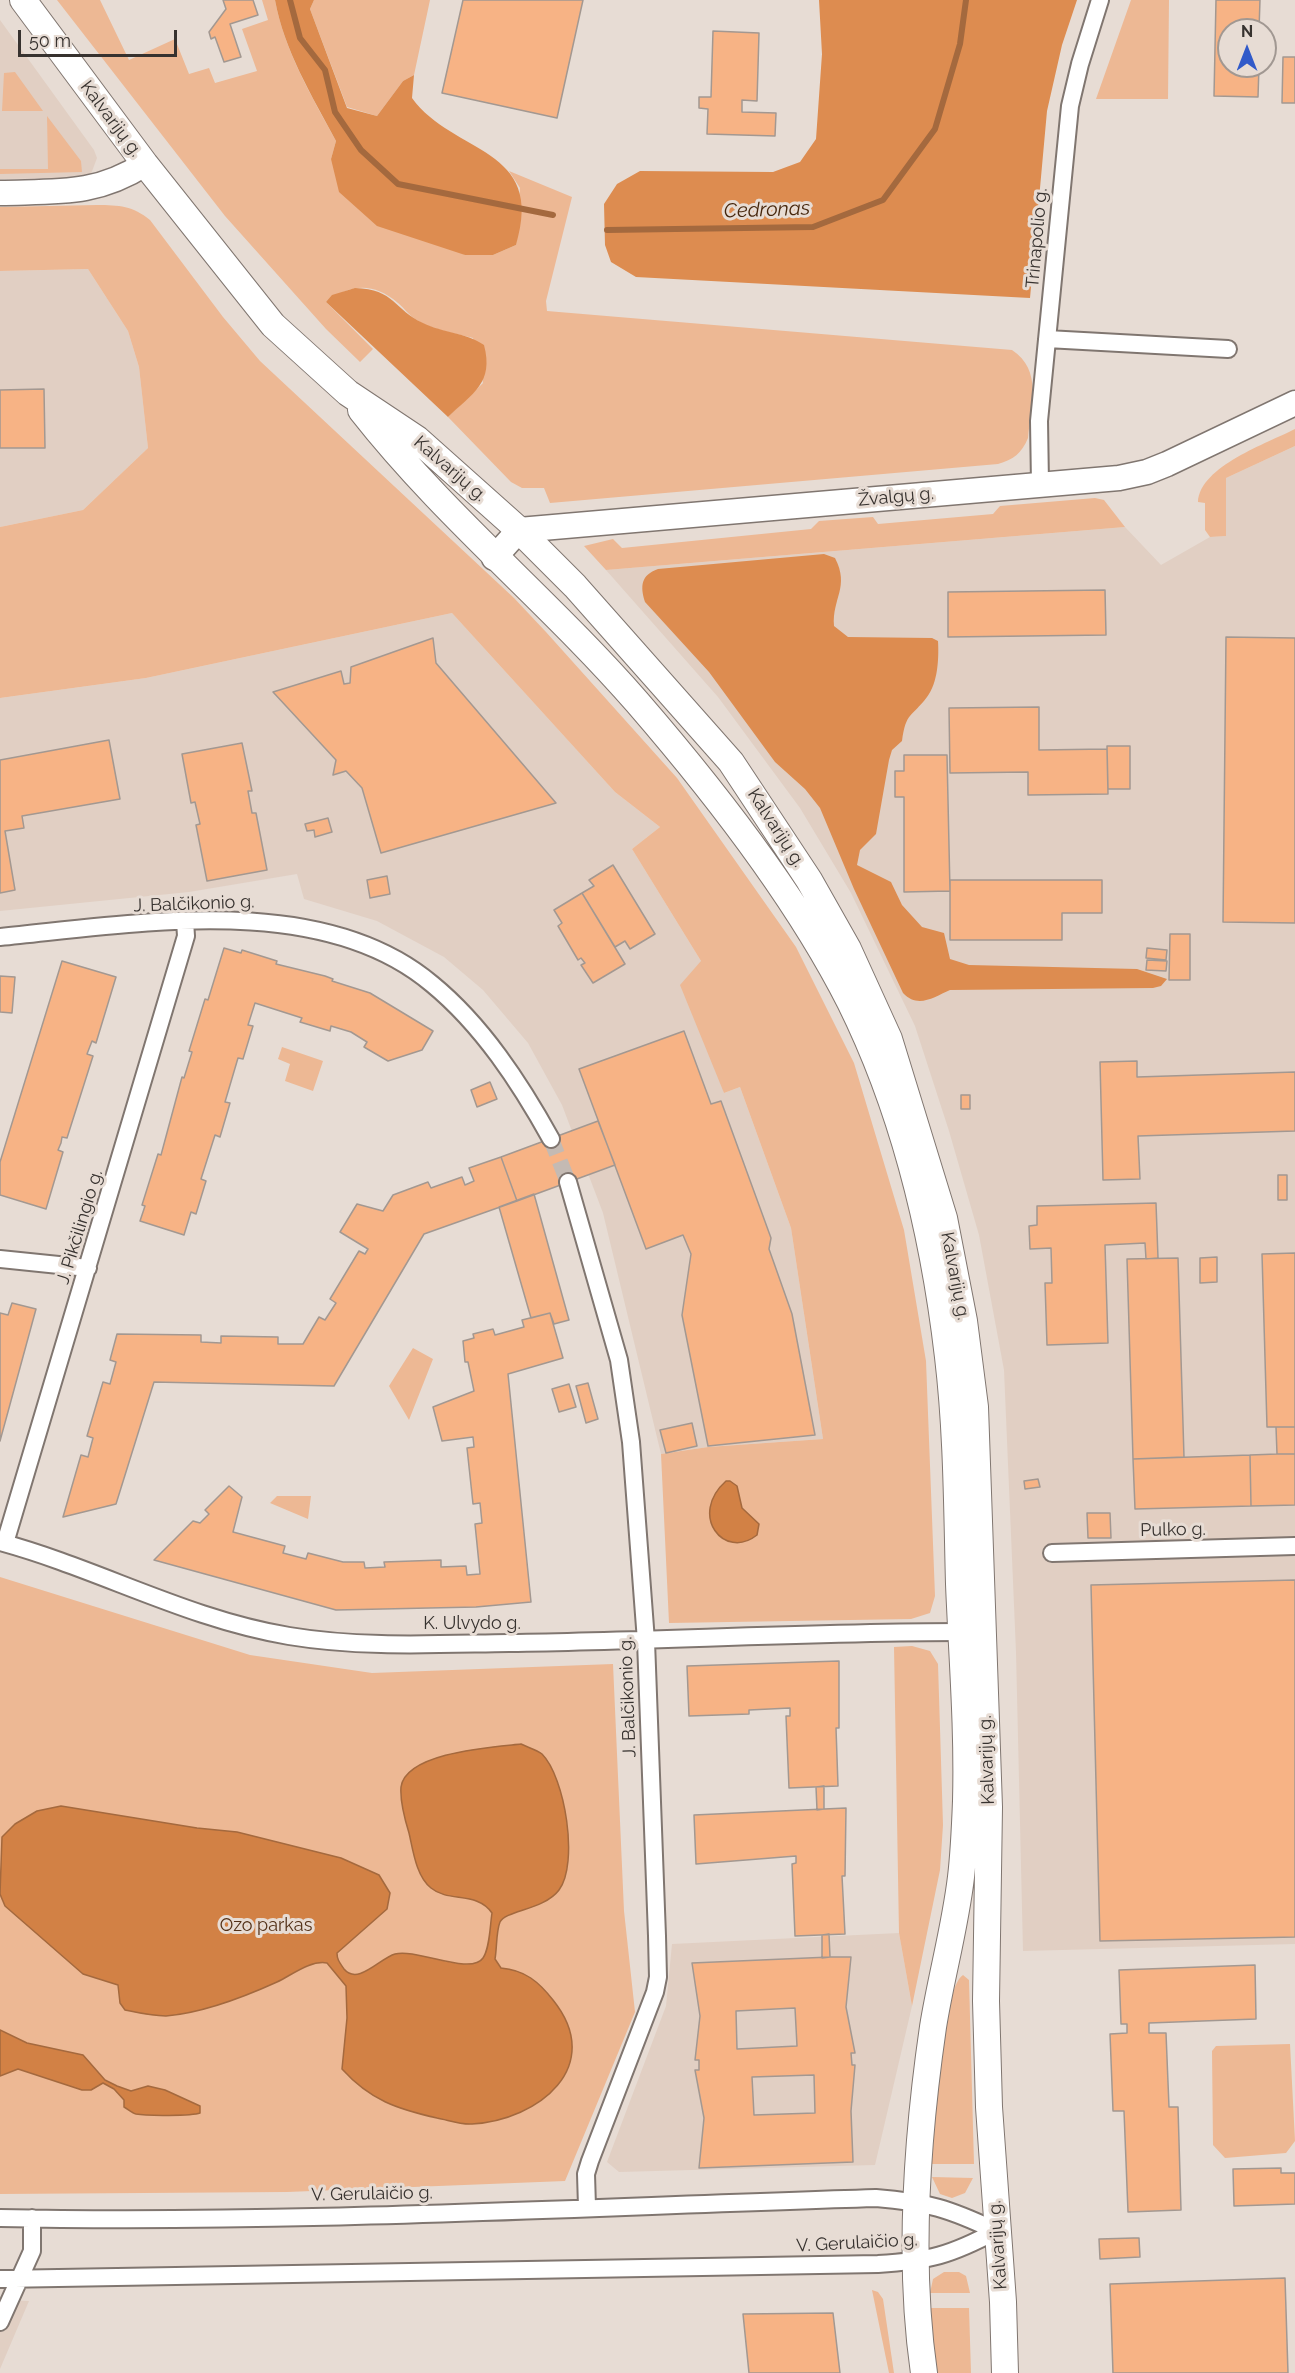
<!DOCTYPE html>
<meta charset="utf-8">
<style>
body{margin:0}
#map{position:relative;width:1295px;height:2373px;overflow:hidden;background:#e7dcd4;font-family:Raleway,sans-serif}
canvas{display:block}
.north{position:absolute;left:1217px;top:18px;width:60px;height:60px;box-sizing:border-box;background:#e7dcd4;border:2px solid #a19892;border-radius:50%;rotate:0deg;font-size:16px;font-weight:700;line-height:24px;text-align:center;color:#37322f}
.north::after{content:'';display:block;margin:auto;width:21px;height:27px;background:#315ac9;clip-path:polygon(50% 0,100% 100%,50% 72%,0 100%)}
.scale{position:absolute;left:18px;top:30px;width:159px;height:27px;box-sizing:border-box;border:3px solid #37322f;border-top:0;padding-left:8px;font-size:18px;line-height:21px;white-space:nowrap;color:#37322f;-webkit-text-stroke:4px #e7dcd4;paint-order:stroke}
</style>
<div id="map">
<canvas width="1295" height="2373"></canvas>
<div class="north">N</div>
<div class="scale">50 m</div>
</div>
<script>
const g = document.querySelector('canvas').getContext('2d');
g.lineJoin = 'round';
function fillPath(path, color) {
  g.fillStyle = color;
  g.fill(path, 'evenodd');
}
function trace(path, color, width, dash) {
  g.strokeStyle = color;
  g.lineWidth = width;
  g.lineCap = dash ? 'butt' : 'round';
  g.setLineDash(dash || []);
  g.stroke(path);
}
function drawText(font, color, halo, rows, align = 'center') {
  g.font = font + ' Raleway,sans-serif';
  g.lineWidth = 6;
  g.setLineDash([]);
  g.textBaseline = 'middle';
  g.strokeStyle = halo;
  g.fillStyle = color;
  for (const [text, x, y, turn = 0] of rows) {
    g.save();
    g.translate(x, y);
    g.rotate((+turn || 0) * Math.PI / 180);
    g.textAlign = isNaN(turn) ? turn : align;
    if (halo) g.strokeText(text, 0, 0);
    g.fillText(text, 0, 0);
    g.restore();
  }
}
const built = new Path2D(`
 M0,20l94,130 3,8 -6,16 -8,4 -83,1z
 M88,269l40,62 11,36 9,81 -65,62 -83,17v-256z
 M1295,446v1498l-272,7 -7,-299 -12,-282 -25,-135 -30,-104 -34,-105 -64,-133 -51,-85 -82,-111 -112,-127 519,-43 36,38 49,-28 16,-1v-58z
 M452,613l163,179 45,35 -28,22 69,112 23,132 16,-6 51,141 32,211 -115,8 -47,7 -58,-241 -41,-108 -34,-62 -45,-53 -39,-33 -67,-36 -73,-22 -7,-25 -108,18 -189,19v-213l146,-20z
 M899,1933l13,73 -37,159 -256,7 -12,-10 59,-156 6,-62z
 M0,2300l29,1 -29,68z`);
const green = new Path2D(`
 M57,0h43l29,60 46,-21 14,35 20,-6 6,15 42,-12 -15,-42 26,-9 -6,-20h13c9,50 37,97 61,141l-5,18 134,96h28l23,-10 4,-57 -11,-17 63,26 -26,104 1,10 465,39c31,20 19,57 16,88 -6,15 -15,22 -30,26l-448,39 -6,-15h-22l-11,-6 -63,-65 35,-34 -10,-45c-18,-5 -42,-8 -58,-19 -6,-4 -11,-11 -17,-16 -25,-21 -47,-19 -72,-1l47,47 -13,13 -34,-33 -101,-113z
 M314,0h116l-16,75 -11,6 -26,35 -30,-9 -37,-98z
 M1131,0h38l-1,99h-72z
 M15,72l28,39h-41l2,-38z
 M47,116l34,45 1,11 -82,2v-5h48z
 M97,205c22,0 36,1 53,15l73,97 37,44 254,237 32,34 131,146 119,169 58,116 50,167 22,131 9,235 -5,17 -19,6 -242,4 -8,-169 47,-7 115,-8 -32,-211 -51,-141 -16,6 -44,-108 21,-24 -69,-112 28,-22 -45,-35 -163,-179 -306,65 -146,20v-171l83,-17 65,-62 -9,-81 -11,-36 -40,-62 -88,2v-64z
 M1295,429v17l-69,32v58l-16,1 -5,-7v-27l-7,-1c2,-36 70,-59 97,-73z
 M1095,498l9,2 21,27 -519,43 -22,-24 29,-7 9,9 189,-19 8,-8 54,-4 5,7 115,-10 7,-8z
 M282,1047l41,14 -10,30 -28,-10 5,-17 -12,-5z
 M413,1348l20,11 -24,61 -20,-34z
 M277,1496h34l-3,23 -38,-16z
 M0,1577l250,78 122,18 241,-9 11,247 11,101 -70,169 -278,11 -287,2z
 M912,1646l18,5 8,13 5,161 -3,45 -28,136 -13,-73 -5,-286z
 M963,1975l6,5 5,184h-42c3,-31 9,-175 31,-189z
 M1290,2044l5,97 -9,12 -61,5 -12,-13 -1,-94 4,-5z
 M932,2177l41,1 -8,15 -13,5 -12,-4z
 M944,2272h15l7,4 4,17h-40l3,-14z
 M872,2290l6,2 5,7 11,74h-5z
 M929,2308h40l2,65h-37z`);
const forest = new Path2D(`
 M275,0h39l-4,9 37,99 30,8 26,-35 11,-6 -2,23c41,57 134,48 104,147l-23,10h-28l-88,-29 -38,-34 -8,-33 5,-18c-24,-45 -52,-91 -61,-141z
 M819,0h258l-15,45 -15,66 -17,187 -394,-21 -25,-15 -6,-17 -1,-41 13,-20 23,-13 133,1 27,-10 16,-23 6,-85z
 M355,288c40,1 39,22 68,35 20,10 42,9 61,22 10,38 -11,48 -36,72l-122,-115 6,-7z
 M824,554l11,4c15,29 -3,40 -1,68l14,11 84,1 6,3c1,17 0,42 -11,56 -16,21 -21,15 -25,44l-10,9 -3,10 -13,74 -16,16 -3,15 34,17 11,23 20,22 22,6 6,26 19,6 168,4 30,10 -6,7 -8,2 -203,2c-16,7 -32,19 -47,3l-49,-104 -34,-81 -15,-19 -30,-27 -66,-90 -64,-70c-5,-16 -4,-27 13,-33z`);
const water = new Path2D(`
 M726,1481h4l7,5 5,22 17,16 -2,11c-33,26 -69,-20 -31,-54z
 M521,1744c6,3 16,6 21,10 23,23 37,109 17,136 -15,20 -53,20 -59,32 -4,10 -3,26 -5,37l6,9c24,2 38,14 52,32 53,66 -14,120 -81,124 -11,1 -24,-4 -35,-6 -40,-9 -67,-18 -95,-49l5,-51 -1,-32 -19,-23c-17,-3 -35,12 -50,19 -33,15 -75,31 -111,34 -14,0 -27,-3 -41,-6l-5,-7 -2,-18 -35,-11 -78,-68 -5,-12 2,-57 13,-13 22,-13 24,-5 136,22 40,4 104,26 38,17 11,18 -3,16 -50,44c0,7 3,10 7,16 14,17 36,-11 51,-15 21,-6 76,22 88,4 7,-10 7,-33 9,-45 -15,-22 -43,-10 -61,-25 -15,-12 -18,-38 -22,-55 -4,-13 -9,-33 -8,-46 5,-35 93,-40 120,-43z
 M0,2030l27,13 56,12 22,25 12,6 14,5 17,-5 17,4 35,16v7c-8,3 -54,3 -64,1 -4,-1 -8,-5 -12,-7v-7l-10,-11 -11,-6 -12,7h-9l-64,-21 -18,7z`);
const stream = new Path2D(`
 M290,0l10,38 25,32 10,42 26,38 37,34 155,31
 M607,230l206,-3 70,-27 52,-71 25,-85 6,-44`);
const building = new Path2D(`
 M223,0h30l5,15 -28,9 11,33 -17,5 -9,-25 -4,2 -2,-7 17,-23z
 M463,0h120l-26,118 -115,-25z
 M1216,0h44l-1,30h-30v36h30l-1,31 -44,-1z
 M713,31l46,2 -2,68 -15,-1v12l34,1 -1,23 -68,-2 1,-25 -9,-1v-11h12z
 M1283,57h12v46h-13z
 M44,389l1,59h-45v-58z
 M1105,590l1,45 -158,2v-45z
 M1226,637l69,1v285l-72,-1z
 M433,638l3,25 120,140 -175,50 -19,-65 -16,-17 -13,4 3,-15 -63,-68 68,-21 3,13 6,-1 1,-16z
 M1039,707v43l68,-1 1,45 -80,1v-23l-78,1 -1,-65z
 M109,740l11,59 -98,17 2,12 -19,3 10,59 -15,3v-133z
 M242,743l10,48h-4l4,22h4l11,57 -60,11 -11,-56 4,-1 -5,-22 -4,1 -9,-49z
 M1107,746h23v43h-22z
 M904,755h43l3,136 -46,1v-95h-9v-26h9z
 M328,818l4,14 -17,5 -1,-7 -7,1 -2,-7z
 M613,865l42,69 -25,15 -5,-8 -10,6 -33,-54 12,-7 -5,-6z
 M387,876l3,18 -20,4 -3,-18z
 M950,880h152v33h-40v27h-112z
 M582,893l43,71 -32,19 -12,-18 4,-2 -4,-5 -3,2 -20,-34 4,-3 -8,-13z
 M1170,934h20v46h-21z
 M224,948l17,5 1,-3 35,11 -1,3 49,12 8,3 -1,2 38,12 63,38 -11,19 -34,11 -24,-14 3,-5 -16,-10 -20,-6 -1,5 -30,-9 2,-4 -47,-15 -7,22 5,1 -10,33 -5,-1 -13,44 5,1 -10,34 -5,-2 -14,44 5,2 -10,33 -5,-2 -7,23 -44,-14 5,-15 -3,-1 16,-51 3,1 21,-78 2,1 8,-26 -3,-1 16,-52 3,1z
 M1147,948l20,2 -1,10 -20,-2z
 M1147,960l20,1 -1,10 -20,-1z
 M62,961l54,16 -20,66 -4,-2 -5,13 6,2 -26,82 -5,-1 -1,6 -3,7 5,2 -17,57 -46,-14v-33z
 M0,976l15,1 -3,36 -12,-1z
 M684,1031l27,73 10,-3 50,137 -2,11 23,65 23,121 -107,11 -26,-131 9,-61 -8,-19 -37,14 -67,-180z
 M1137,1061v16l158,-5v59l-157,5 2,43 -37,1 -3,-118z
 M490,1082l7,17 -20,8 -6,-17z
 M961,1095h9v14h-9z
 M598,1121l17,44 -98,36 -16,-44z
 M501,1157l16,44 -93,33 -90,152 -180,-4 -38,122 -53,13 18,-62 7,2 5,-19 -6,-2 16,-54 7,2 6,-22 -6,-2 7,-26 84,1v7l20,1v-7l57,1v7h25l16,-27 6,3 11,-17 -6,-4 29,-48 6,3 3,-5 -28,-17 17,-28 26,7 10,-16 35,-13 3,6 31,-11 3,8 9,-4 -5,-13z
 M1278,1175h9v25h-9z
 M534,1194l35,126 -15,4 -4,-11 -19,5 -32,-111z
 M1156,1203l2,55 -12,1 -1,-16 -40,2 3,98 -61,2 -2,-62h7l-1,-35 -21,1 -1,-23 8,-1v-19z
 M1295,1253v174h-28l-5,-173z
 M1217,1257v25l-17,1v-25z
 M1178,1258l6,199 -51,2 -6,-200z
 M12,1303l24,6 -36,132v-128l8,2z
 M550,1313l13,45 -55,16 23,228 -55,5 -140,3 -182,-50 39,-39 7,2 9,-9 -4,-4 24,-24 13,11 -9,35 52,14 -2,7 23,6 2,-6 35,9h21l1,6 20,-1 -1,-5 57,-2v7l25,-1 1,9 13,-1 -5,-50 7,-1 -2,-20 -7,1 -6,-56 7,-1 -1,-10 -31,4 -9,-34 41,-16 -6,-29h-3l-2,-21 11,-3 -1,-4 20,-5 2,6 29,-8 -2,-7z
 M588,1383l10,36 -12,4 -10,-37z
 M569,1384l7,23 -17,5 -7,-23z
 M692,1423l5,23 -31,7 -6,-23z
 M1276,1427h19v27h-18z
 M1277,1454h18v51l-44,1 -1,-51z
 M1250,1455l1,51 -116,3 -2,-50z
 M1038,1479l2,8 -15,2 -1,-8z
 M1087,1513h23l1,25h-23z
 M1295,1580v357l-195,4 -9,-356z
 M839,1661v67h-3l2,58 -49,2 -3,-72h4v-8l-41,2v4l-60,2 -2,-50z
 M824,1786v23l-7,1 -1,-23z
 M846,1808l-1,68h-3l3,58 -50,2 -3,-72 4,-1v-7l-100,8 -2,-49z
 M829,1934l1,23 -8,1v-23z
 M830,1957h21l-5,50 9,46h-4l1,12h3l-4,46 2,51 -154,6 5,-50 -9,-48h4v-10h-4l5,-44 -8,-53zM795,2008l2,38 -60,3 -1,-38zM814,2075l1,38 -61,2 -2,-38z
 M1255,1965l1,54 -107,4v10h17l3,74h9l3,103 -53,2 -4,-101h-11l-3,-77 17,-1v-9h-6l-2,-54z
 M1281,2168v5h14v31l-61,2 -1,-37z
 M1134,2238h5l1,19 -40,2 -1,-20z
 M1285,2278l3,95h-175l-3,-89z
 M833,2313l7,60h-91l-6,-59z`);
const streetTunnel = new Path2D(`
 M551,1139l17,43`);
const street = new Path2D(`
 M1047,339l181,10
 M1040,484l-1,-63 31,-315 10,-42 20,-64
 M0,937c134,-13 321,-47 432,47 50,41 88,99 119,155
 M568,1182l51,178 12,82 15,199 11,295 1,41 -3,15 -65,169 -4,13 1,33
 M0,1259l88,9
 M0,1542c99,27 187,77 289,94 72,12 147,8 220,7 151,-2 301,-11 452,-11
 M5,1543l181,-607 -1,-15
 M1052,1553l243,-7
 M0,2218c292,6 585,-11 876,-20 51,4 74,11 120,33
 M0,2279l878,-15c51,-3 73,-9 118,-33
 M0,2322l32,-71v-33`);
const secondary = new Path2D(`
 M0,193c57,-2 95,3 145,-29
 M494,558l25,-28 600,-52 28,-6 20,-8 128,-61`);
const primary = new Path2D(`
 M23,0l122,164 128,161 75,68 69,46 102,91 56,56 156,176 78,118 39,69 41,90 55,179 20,103 11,86 14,400 -3,194 3,106 14,195 2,71
 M361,410c83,106 188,191 276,292 77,89 160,195 213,300 54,109 84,235 98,355 9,75 9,152 11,227 3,73 9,145 7,217 -1,26 -2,51 -5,76 -6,51 -20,100 -28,150 -16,110 -25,236 -9,346`);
const streetNames = [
 ["Kalvarijų g.",111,119,53],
 ["Trinapolio g.",1037,238,-85],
 ["Kalvarijų g.",450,469,41],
 ["Žvalgų g.",896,497,-5],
 ["Kalvarijų g.",776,828,57],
 ["J. Balčikonio g.",194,904,-2],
 ["J. Pikčilingio g.",80,1227,-73],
 ["Kalvarijų g.",955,1276,79],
 ["Pulko g.",1173,1530,-1],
 ["K. Ulvydo g.",472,1624],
 ["J. Balčikonio g.",628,1697,-92],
 ["Kalvarijų g.",987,1760,-92],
 ["V. Gerulaičio g.",372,2194,-1],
 ["V. Gerulaičio g.",857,2243,-3],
 ["Kalvarijų g.",998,2245,-94]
];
const parkNames = [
 ["Ozo parkas",266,1926]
];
const waterNames = [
 ["Cedronas",767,210,-2]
];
fillPath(built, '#e1cfc3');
fillPath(green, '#edb894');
fillPath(forest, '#dd8c50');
fillPath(water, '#d28145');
trace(water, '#a4693e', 1.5);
trace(stream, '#a4693e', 6);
fillPath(building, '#f7b385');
trace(building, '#a39891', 1.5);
trace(streetTunnel, '#c4bab3', 16, [16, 8]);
trace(street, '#807670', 20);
trace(secondary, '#807670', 27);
trace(primary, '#807670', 28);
trace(street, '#fff', 16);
trace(secondary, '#fff', 24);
trace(primary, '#fff', 26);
drawText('18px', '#37322f', '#e7dcd4', streetNames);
drawText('18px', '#523017', '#e7dcd4', parkNames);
drawText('italic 20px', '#46260c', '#e7dcd4', waterNames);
</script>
